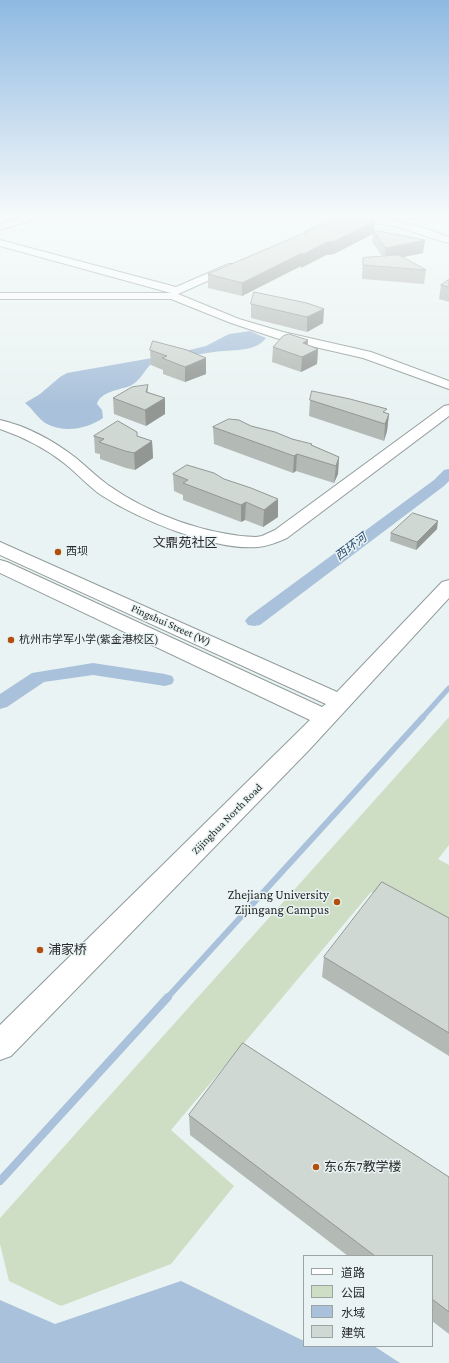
<!DOCTYPE html>
<meta charset="utf-8">
<style>
body{margin:0}
#map{position:relative;width:449px;height:1363px;overflow:hidden;background:#eaf3f3;font-family:"Crimson Pro","Noto Sans SC",serif}
canvas{display:block}
.legend{position:absolute;left:303px;top:1255px;width:130px;height:92px;box-sizing:border-box;background:#eaf3f3;border:1px solid #9ca3a3;margin:0;padding:5px 7px;list-style:none;font-size:12px;color:#282b2b}
.legend li{display:flex;align-items:center;gap:8px;height:20px}
.legend b{width:20px;border:1px solid #9ca3a3}
</style>
<div id="map">
<canvas width="449" height="1363"></canvas>
<ul class="legend">
<li><b style="height:5px;background:#fff"></b>道路</li>
<li><b style="height:11px;background:#cddec5"></b>公园</li>
<li><b style="height:11px;background:#a9c1da"></b>水域</li>
<li><b style="height:11px;background:#d0d8d3"></b>建筑</li>
</ul>
</div>
<script>
const g = document.querySelector('canvas').getContext('2d');
g.lineJoin = 'round';
function fillPath(path, color) {
  g.fillStyle = color;
  g.fill(path, 'evenodd');
}
function trace(path, color, width, dash) {
  g.strokeStyle = color;
  g.lineWidth = width;
  g.lineCap = dash ? 'butt' : 'round';
  g.setLineDash(dash || []);
  g.stroke(path);
}
function drawText(font, color, halo, rows, align = 'center') {
  g.font = font + ' "Crimson Pro","Noto Sans SC",serif';
  g.lineWidth = 3;
  g.setLineDash([]);
  g.textBaseline = 'middle';
  g.strokeStyle = halo;
  g.fillStyle = color;
  for (const [text, x, y, turn = 0] of rows) {
    g.save();
    g.translate(x, y);
    g.rotate((+turn || 0) * Math.PI / 180);
    g.textAlign = isNaN(turn) ? turn : align;
    if (halo) g.strokeText(text, 0, 0);
    g.fillText(text, 0, 0);
    g.restore();
  }
}
const green = new Path2D(`
 M449,717v128l-11,14 11,6v67l-78,-40 -200,238 63,56 -63,78 -110,42 -52,-25 -9,-37v-26z`);
const water = new Path2D(`
 M250,331l16,7c-10,15 -36,11 -52,14 -8,1 -59,9 -63,12 -7,7 -11,17 -21,22 -11,4 -30,6 -33,18l5,6 1,8c-16,11 -38,15 -56,6 -9,-5 -14,-15 -22,-21l15,-9 20,-17 7,-4 102,-18 37,-9 23,-12z
 M181,1281l123,60v5h70l26,17h-400v-63l55,24z`);
const streamFar2 = new Path2D(`
 M422,718l27,-30`);
const streamFar1 = new Path2D(`
 M167,998l256,-281`);
const stream = new Path2D(`
 M0,1181l168,-184`);
const canal = new Path2D(`
 M449,469v12l-5,5 -184,139 -6,1 -6,-1 -3,-4 3,-4 186,-137 10,-10z
 M93,663l72,11 7,2 2,4 -2,4 -7,2 -72,-11 -49,7 -37,25 -7,2v-15l32,-21z`);
const minor = new Path2D(`
 M338,215h12l-37,19 -3,1 -5,-3z
 M372,217c27,3 52,10 77,20v6c-36,-9 -61,-26 -101,-17l-5,-3 2,-2 14,-3z
 M0,240l176,47 53,-23h8l1,2 -1,2 -59,26 61,25 44,13 88,20 78,29v8l-86,-31 -87,-20 -45,-15 -60,-24h-171v-6h171l-171,-47z
 M449,405v11l-162,122c-9,4 -19,8 -29,9 -44,4 -120,-28 -157,-52 -13,-9 -24,-22 -37,-32 -19,-15 -41,-26 -64,-34v-9c27,6 54,21 76,38 11,9 21,19 32,27 41,29 98,50 148,52l6,-1 13,-6 169,-124z`);
const secondary = new Path2D(`
 M0,542l337,150 105,-110 7,-2v18l-140,152 -298,306 -11,4v-35l310,-305 -310,-147v-13l7,2 315,145 4,-3 -326,-149z`);
const primary = new Path2D(`
 M26,215h16l-1,2 -41,13v-6z
 M438,215h11v5z`);
const wall = new Path2D(`
 M375,221l-1,9 49,23 -20,4 23,13 -2,14 -62,-5 1,-21 19,-2 -10,-14 1,-8 -39,20 -8,1 -25,13v-2l-59,30 -34,-8v-14l127,-52z
 M449,280v22l-10,-3 2,-14z
 M251,304l73,5 -1,14 -16,9 -56,-14z
 M308,345l10,4 -1,15 -16,8 -29,-10 1,-15z
 M150,350l56,8v16l-21,8 -22,-8v-4l-12,-5z
 M148,385v7l17,6v16l-19,12 -32,-12 -1,-16z
 M310,400l76,13 3,1 -2,17 -3,10 -75,-25z
 M251,426l61,19 27,12 -1,17 -4,9 -38,-12 -3,2 -79,-29 -1,-17z
 M94,436h43l15,5 1,17 -18,12 -9,-2 -26,-9v-5l-5,-1z
 M187,465l91,52 -15,10 -18,-7 -4,2 -58,-22v-5l-9,-4 -1,-17z
 M437,529l-21,21 -26,-9 1,-8z
 M449,918v138l-127,-79 2,-20z
 M189,1115l260,62v157l-17,-13v-65h-84l-158,-121z`);
const shadedWall = new Path2D(`
 M375,221l-1,10 -1,-1v4l-39,20 -8,1 -25,13v-2l-59,30v-13l60,-30z
 M425,240l-2,13 -38,8 1,-13z
 M324,309l-1,14 -16,9v-15z
 M308,340l-1,14 11,-5 -1,15 -16,8 1,-15 1,-14z
 M206,358v16l-21,8v-15z
 M165,398v16l-19,12 -1,-16z
 M389,414l-2,17 -3,10 1,-17z
 M152,441l1,17 -18,12 -1,-17z
 M297,454l-1,17 -3,2 1,-17z
 M339,457l-1,17 -4,9 2,-17z
 M278,499v18l-15,10 1,-17z
 M246,502l-1,18 -4,2v-17z
 M438,521l-1,8 -21,21 1,-8z`);
const building = new Path2D(`
 M350,216l25,5 -40,20 -8,1 -25,13v-2l-60,30 -34,-9 124,-53 3,1z
 M373,230l52,10 -39,8z
 M399,255l27,15 -63,-5v-7z
 M449,280v7l-8,-2z
 M254,292l53,11 17,6 -17,8 -56,-13z
 M289,334l19,6 -5,3 15,6 -16,8 -29,-10 10,-11z
 M153,341l34,9 19,8 -21,9 -23,-9 5,-2 -17,-6z
 M148,385l-2,7 19,6 -20,12 -32,-12 19,-11z
 M312,391l38,8 37,10 -4,3 6,2 -4,10 -75,-24z
 M229,419l10,1 12,6 24,6 17,7 20,5 -1,1 28,12 -3,9 -39,-12 -3,2 -81,-29z
 M118,421l19,11v4l15,5 -18,12 -9,-2 -26,-9 5,-3 -10,-3z
 M187,465l27,8 10,6 27,9 27,11 -14,11 -18,-8 -5,3 -58,-22 5,-3 -15,-6z
 M413,513l25,8 -21,21 -26,-9z
 M382,882l67,36v115l-125,-76z
 M243,1043l206,134v135l-17,-13v-43h-57l-186,-141z`);
const markers = [
 [58,552,4,"#b1500e"],
 [11,640,4,"#b1500e"],
 [337,902,4,"#b1500e"],
 [40,950,4,"#b1500e"],
 [316,1167,4,"#b1500e"]
];
const poiNames = [
 ["西坝",66,552],
 ["杭州市学军小学(紫金港校区)",19,640]
];
const streetNames = [
 ["Pingshui Street (W)",171,625,24],
 ["Zijinghua North Road",227,819,-45]
];
const waterNames = [
 ["西环河",351,547,-37]
];
const quarterNames = [
 ["文鼎苑社区",185,543]
];
const nearPoinames = [
 ["Zhejiang University",329,895,"right"],
 ["Zijingang Campus",329,910,"right"],
 ["浦家桥",48,950],
 ["东6东7教学楼",324,1167]
];
fillPath(green, '#cddec5');
fillPath(water, '#a9c1da');
trace(streamFar2, '#a9c1da', 5);
trace(streamFar1, '#a9c1da', 6);
trace(stream, '#a9c1da', 8);
fillPath(canal, '#a9c1da');
trace(minor, '#929c9b', 2);
trace(secondary, '#929c9b', 2);
trace(primary, '#929c9b', 2);
fillPath(minor, '#fff');
fillPath(secondary, '#fff');
fillPath(primary, '#fff');
fillPath(wall, '#b3bab5');
fillPath(shadedWall, '#929794');
fillPath(building, '#d0d8d3');
trace(building, '#929794', 1);
const sky = g.createLinearGradient(0, 0, 0, 406);
sky.addColorStop(0, '#8fb9e2');
sky.addColorStop(0.53, '#f6fafa');
sky.addColorStop(1, '#f6fafa00');
g.fillStyle = sky;
g.fillRect(0, 0, 449, 406);
for (const [x, y, r, color] of markers) {
  const dot = new Path2D();
  dot.arc(x, y, r, 0, 2 * Math.PI);
  g.fillStyle = color;
  g.fill(dot);
  trace(dot, '#eaf3f3', 1.5);
}
drawText('11px', '#282b2b', '#eaf3f3', poiNames, 'left');
drawText('11px', '#282b2b', '#eaf3f3', streetNames);
drawText('italic 12px', '#2b4f74', '#eaf3f3', waterNames);
drawText('13px', '#282b2b', '#eaf3f3', quarterNames);
drawText('13px', '#282b2b', '#eaf3f3', nearPoinames, 'left');
</script>
